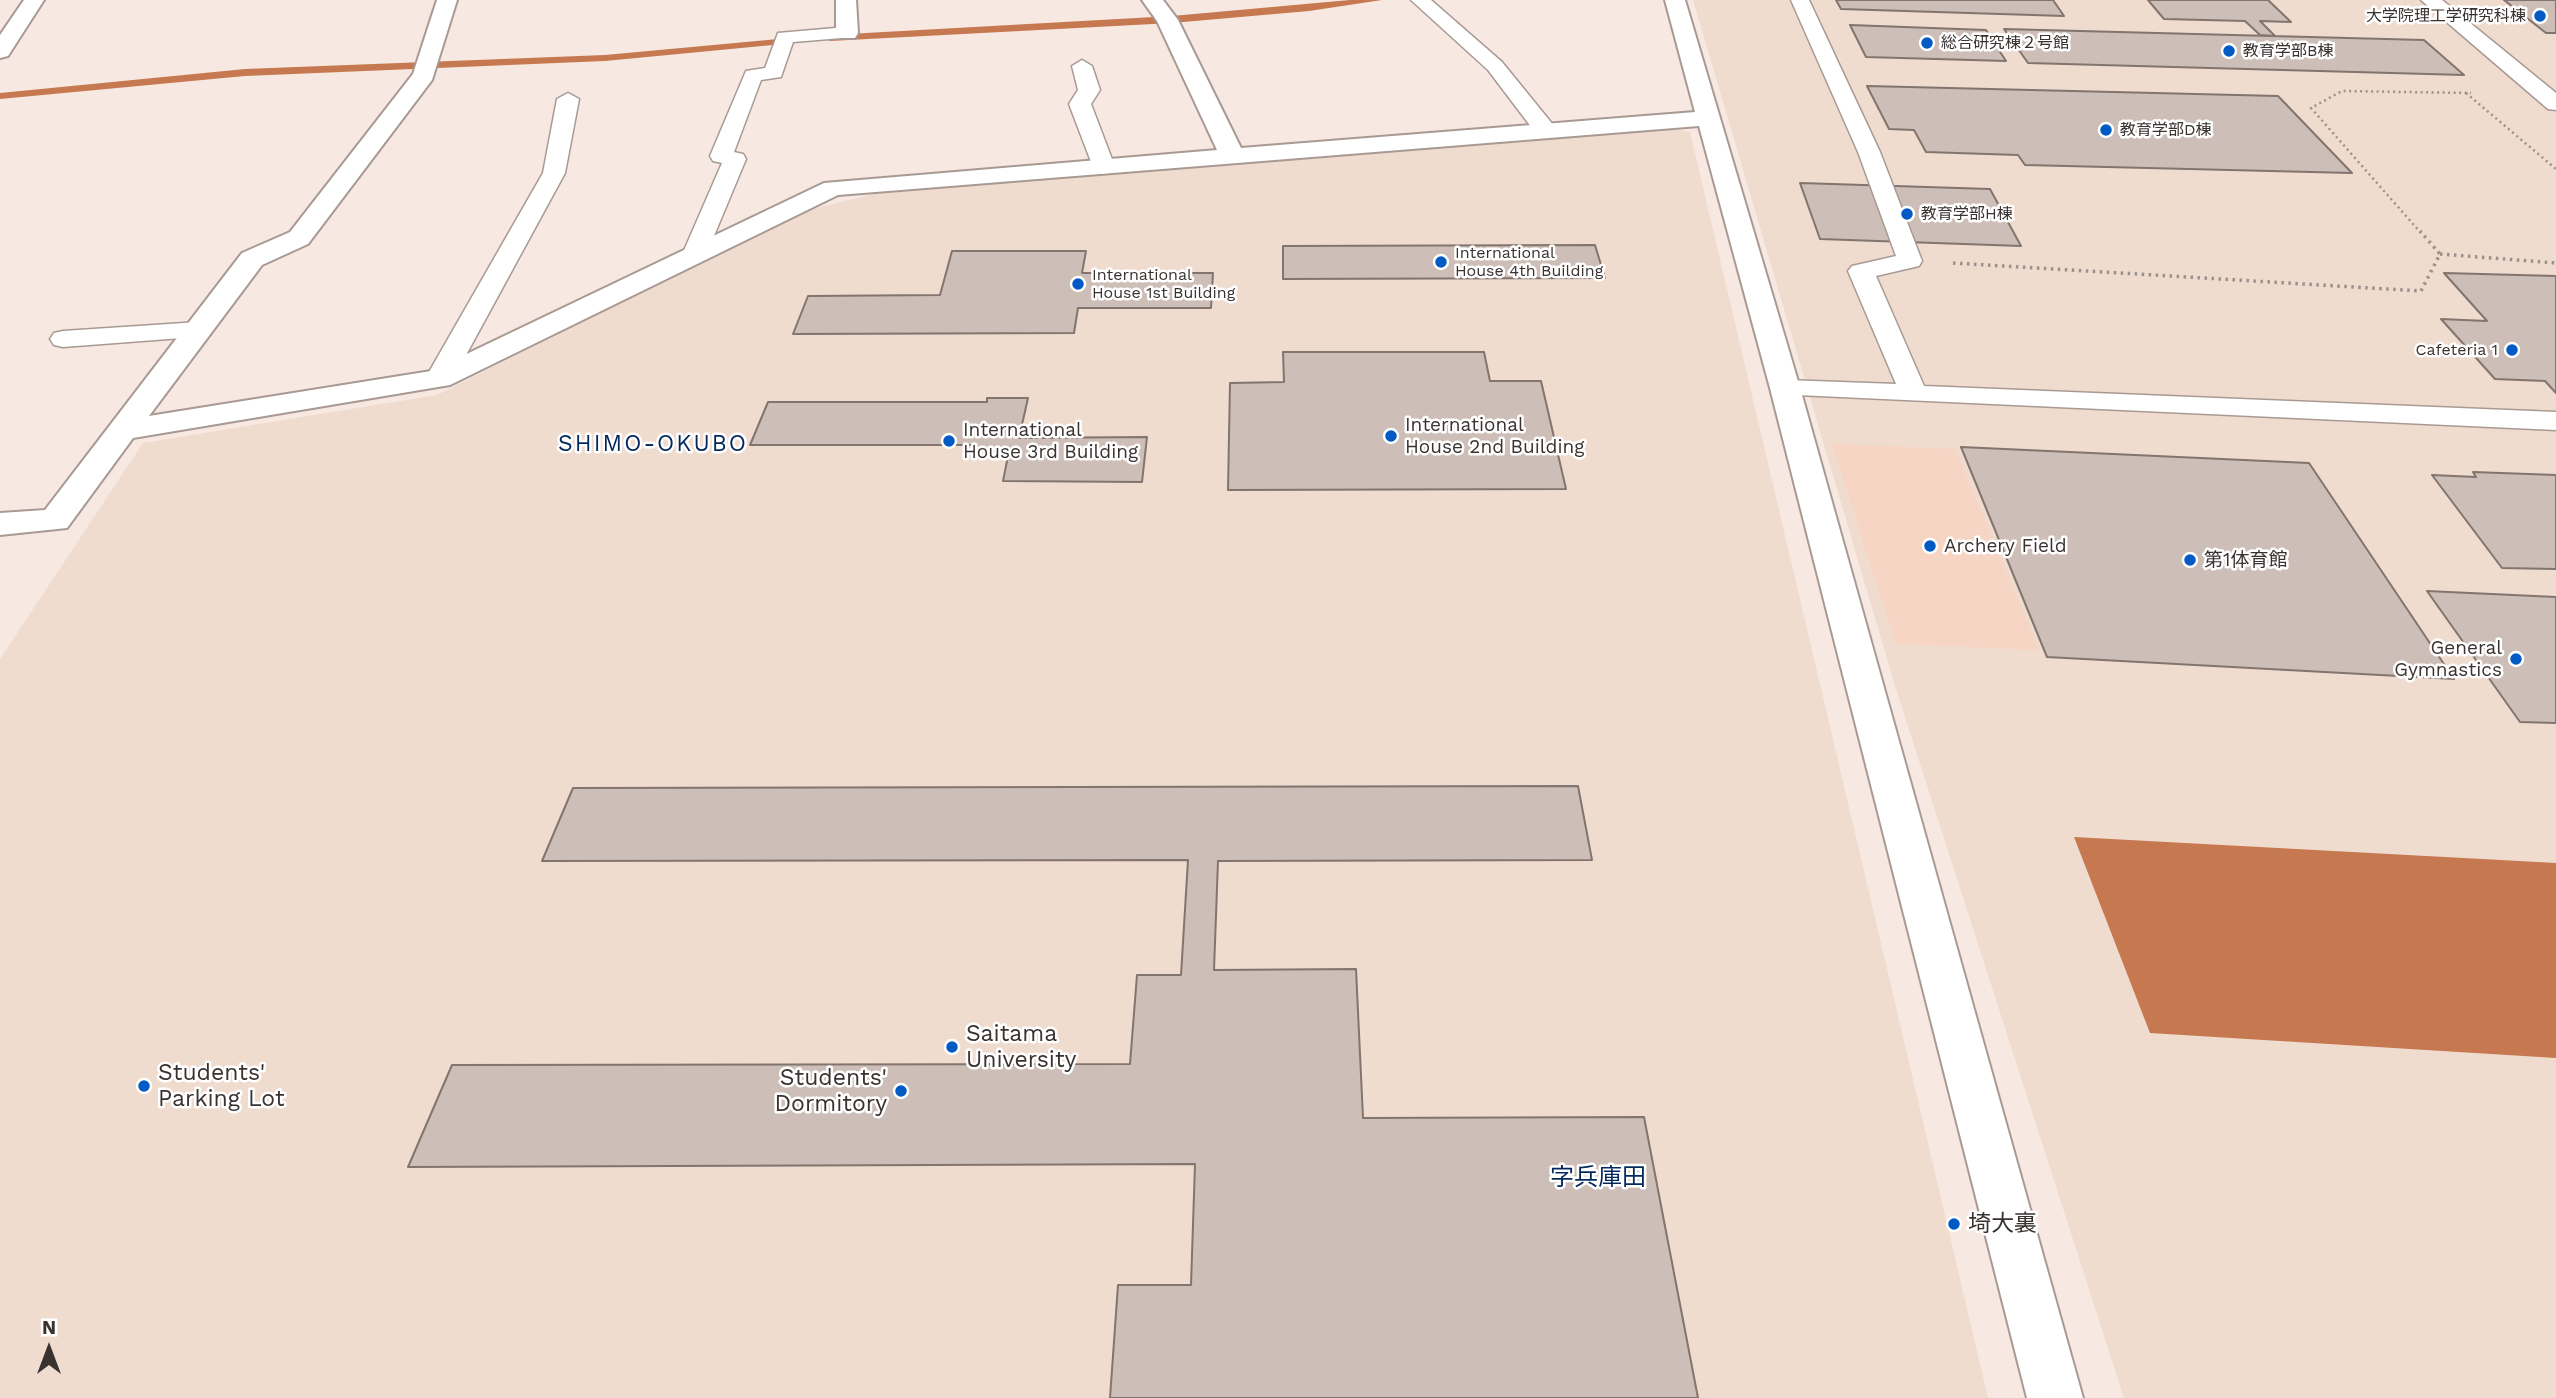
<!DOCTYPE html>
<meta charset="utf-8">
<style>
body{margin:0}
#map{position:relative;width:2556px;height:1398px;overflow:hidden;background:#f7e8e1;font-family:"Work Sans",sans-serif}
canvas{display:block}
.north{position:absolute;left:14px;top:1314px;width:70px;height:70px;-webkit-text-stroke:5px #fff;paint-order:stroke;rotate:0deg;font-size:19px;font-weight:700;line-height:28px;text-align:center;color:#383230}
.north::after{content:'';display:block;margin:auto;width:24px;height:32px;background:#383230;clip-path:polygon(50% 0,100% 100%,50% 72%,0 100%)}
</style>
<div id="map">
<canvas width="2556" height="1398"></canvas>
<div class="north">N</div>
</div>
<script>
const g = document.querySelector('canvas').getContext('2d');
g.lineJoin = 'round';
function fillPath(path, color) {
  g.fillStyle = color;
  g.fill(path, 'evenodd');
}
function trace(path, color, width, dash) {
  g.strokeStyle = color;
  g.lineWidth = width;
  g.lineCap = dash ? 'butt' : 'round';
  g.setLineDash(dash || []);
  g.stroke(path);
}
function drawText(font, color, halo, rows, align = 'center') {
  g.font = font + ' "Work Sans","Noto Sans JP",sans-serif';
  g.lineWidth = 5;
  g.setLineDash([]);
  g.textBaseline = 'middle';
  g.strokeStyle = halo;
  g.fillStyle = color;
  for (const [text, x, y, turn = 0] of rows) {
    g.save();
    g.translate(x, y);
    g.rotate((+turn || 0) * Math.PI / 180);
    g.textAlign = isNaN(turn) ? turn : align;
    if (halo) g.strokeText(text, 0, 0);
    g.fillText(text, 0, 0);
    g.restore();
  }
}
const built = new Path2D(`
 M1693,0h863v1398h-432l-229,-712z
 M1669,127l21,5 298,1266h-1988v-739l143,-216 294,-48 367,-184 82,-20z`);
const green = new Path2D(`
 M1832,444l123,5 84,201 -143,-6z`);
const water = new Path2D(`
 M2074,837l482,26v195l-406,-25z`);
const stream = new Path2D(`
 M1350,0h32l-73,11 -137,12 -342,18 -5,-3 5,-3 342,-19z
 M800,37l5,3 -1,2 -199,19 -360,15 -245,23v-6l245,-24 360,-14z`);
const building = new Path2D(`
 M1836,0h217l11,16 -223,-7z
 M2148,0h120l23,22 -31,-1 15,15 -15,-1 -15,-14 -81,-2z
 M2504,0h52v33h-10z
 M1850,25l136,5 20,31 -140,-4z
 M2004,29l420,11 40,35 -436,-12z
 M1867,86l411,10 74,77 -327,-8 -7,-10 -92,-3 -12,-22 -25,-1z
 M1800,183l190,6 31,57 -201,-7z
 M1595,245l10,33 -322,1v-33z
 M952,251h134l-4,22h131l-2,35h-133l-4,25 -281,1 15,-38 132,-1z
 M2444,273l112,3v117l-11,-12 -50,-2 -54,-60 46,2z
 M1283,352h201l6,29h51l25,108 -338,1 2,-107 54,-1z
 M987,398h41l-9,40 128,-1 -5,45 -139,-1 6,-30h-37l1,-6h-223l18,-43h219z
 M1961,447l348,16 145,216 -407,-22z
 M2473,472l83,3v94l-54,-1 -70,-93 44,2z
 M2427,591l129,6v126l-36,-1z
 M1578,786l14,74 -374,1 -4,109 142,-1 7,149 281,-1 54,281h-588l8,-113h73l4,-121 -787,3 44,-102 678,-1 7,-89h44l7,-115 -646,1 31,-73z`);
const pathFar1 = new Path2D(`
 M2466,93l90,76
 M2421,233l-110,-125 31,-17 129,2`);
const path = new Path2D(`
 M2440,254l116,9
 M1953,263l468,28 19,-37 -20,-23`);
const service = new Path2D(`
 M1411,0h20l71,62 52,64 3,5 -3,5h-16l-50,-66z
 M1791,0h18l71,152 42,109 -3,5 -43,10 48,110 632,26v18l-781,-36 -4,-6 4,-6 10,-2 111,4 -48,-113 4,-5 44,-10 -38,-104z
 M2421,0h21l114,93v17l-8,-1z
 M847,27l10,6 -3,4 -61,5 -12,35 -20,3 -27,72 9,2 3,5 -40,96 -3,5h-18l-3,-5 40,-92 -9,-2 -3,-5 36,-85 19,-3 13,-35z
 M1082,60l10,6 8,24 -9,14 24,63 -11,7 -11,-7 -24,-63 9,-14 -6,-24z
 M568,93l11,6 -14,74 -112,206 -4,6h-20l-4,-6 118,-206 14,-74z
 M199,322l9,2 4,6 -4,6 -145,11 -9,-2 -4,-6 4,-6 9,-2z`);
const minor = new Path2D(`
 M24,0h20l-36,56 -8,2v-23z
 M437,0h20l-25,80 -124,164 -46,21 -113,151 282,-45 393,-188 393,-33 -60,-129 -15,-21h21l15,20 63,128 454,-36 -30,-112h20l115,388 283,1010h-56l-257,-1010 -71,-262 -861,69 -388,190 -317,53 -66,90 -67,7v-22l45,-3 197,-257 48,-21 123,-158z
 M836,0h20l2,33 -3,5h-16l-3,-5z`);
const markers = [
 [2540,16,7,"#025bc4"],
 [1927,43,7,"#025bc4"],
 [2229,51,7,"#025bc4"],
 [2106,130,7,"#025bc4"],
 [1907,214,7,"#025bc4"],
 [1441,262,7,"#025bc4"],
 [1078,284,7,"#025bc4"],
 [2512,350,7,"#025bc4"],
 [1391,436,7,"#025bc4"],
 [949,441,7,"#025bc4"],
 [1930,546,7,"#025bc4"],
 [2190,560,7,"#025bc4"],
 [2516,659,7,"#025bc4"],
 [952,1047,7,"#025bc4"],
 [144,1086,7,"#025bc4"],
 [901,1091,7,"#025bc4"],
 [1954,1224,7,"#025bc4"]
];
const farPoinames = [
 ["大学院理工学研究科棟",2526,16,"right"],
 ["総合研究棟２号館",1941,43],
 ["教育学部B棟",2243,51],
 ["教育学部D棟",2120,130],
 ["教育学部H棟",1921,214],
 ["International",1455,253],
 ["House 4th Building",1455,271],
 ["International",1092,275],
 ["House 1st Building",1092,293],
 ["Cafeteria 1",2498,350,"right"]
];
const poiNames = [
 ["International",1405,425],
 ["House 2nd Building",1405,447],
 ["International",963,430],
 ["House 3rd Building",963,452],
 ["Archery Field",1944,546],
 ["第1体育館",2204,560],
 ["General",2502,648,"right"],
 ["Gymnastics",2502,670,"right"]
];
const quarterNames = [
 ["SHIMO-OKUBO",653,444]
];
const nearPoinames = [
 ["Saitama",966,1034],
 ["University",966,1060],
 ["Students'",158,1073],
 ["Parking Lot",158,1099],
 ["Students'",887,1078,"right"],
 ["Dormitory",887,1104,"right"],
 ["埼大裏",1968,1224]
];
const nearNeighbourhoodnames = [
 ["字兵庫田",1598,1178]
];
fillPath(built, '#f0dbcf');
fillPath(green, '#f7d5c4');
fillPath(water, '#c67950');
fillPath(stream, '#c67950');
fillPath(building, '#cdbeb7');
trace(building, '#82746e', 2);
trace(service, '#a89a93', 3);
trace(minor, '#a89a93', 4);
trace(pathFar1, '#9b908c', 2.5, [2, 3.5]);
trace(path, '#9b908c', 3.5, [2.5, 4.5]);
fillPath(service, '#fff');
fillPath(minor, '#fff');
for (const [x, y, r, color] of markers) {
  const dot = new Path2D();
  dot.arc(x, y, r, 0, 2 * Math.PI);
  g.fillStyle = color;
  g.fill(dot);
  trace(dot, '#fff', 2.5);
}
drawText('16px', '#383230', '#fff', farPoinames, 'left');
drawText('19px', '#383230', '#fff', poiNames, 'left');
g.letterSpacing = '2px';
drawText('23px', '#03285b', '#fff', quarterNames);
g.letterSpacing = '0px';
drawText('23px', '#383230', '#fff', nearPoinames, 'left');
drawText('24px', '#03285b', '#fff', nearNeighbourhoodnames);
</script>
